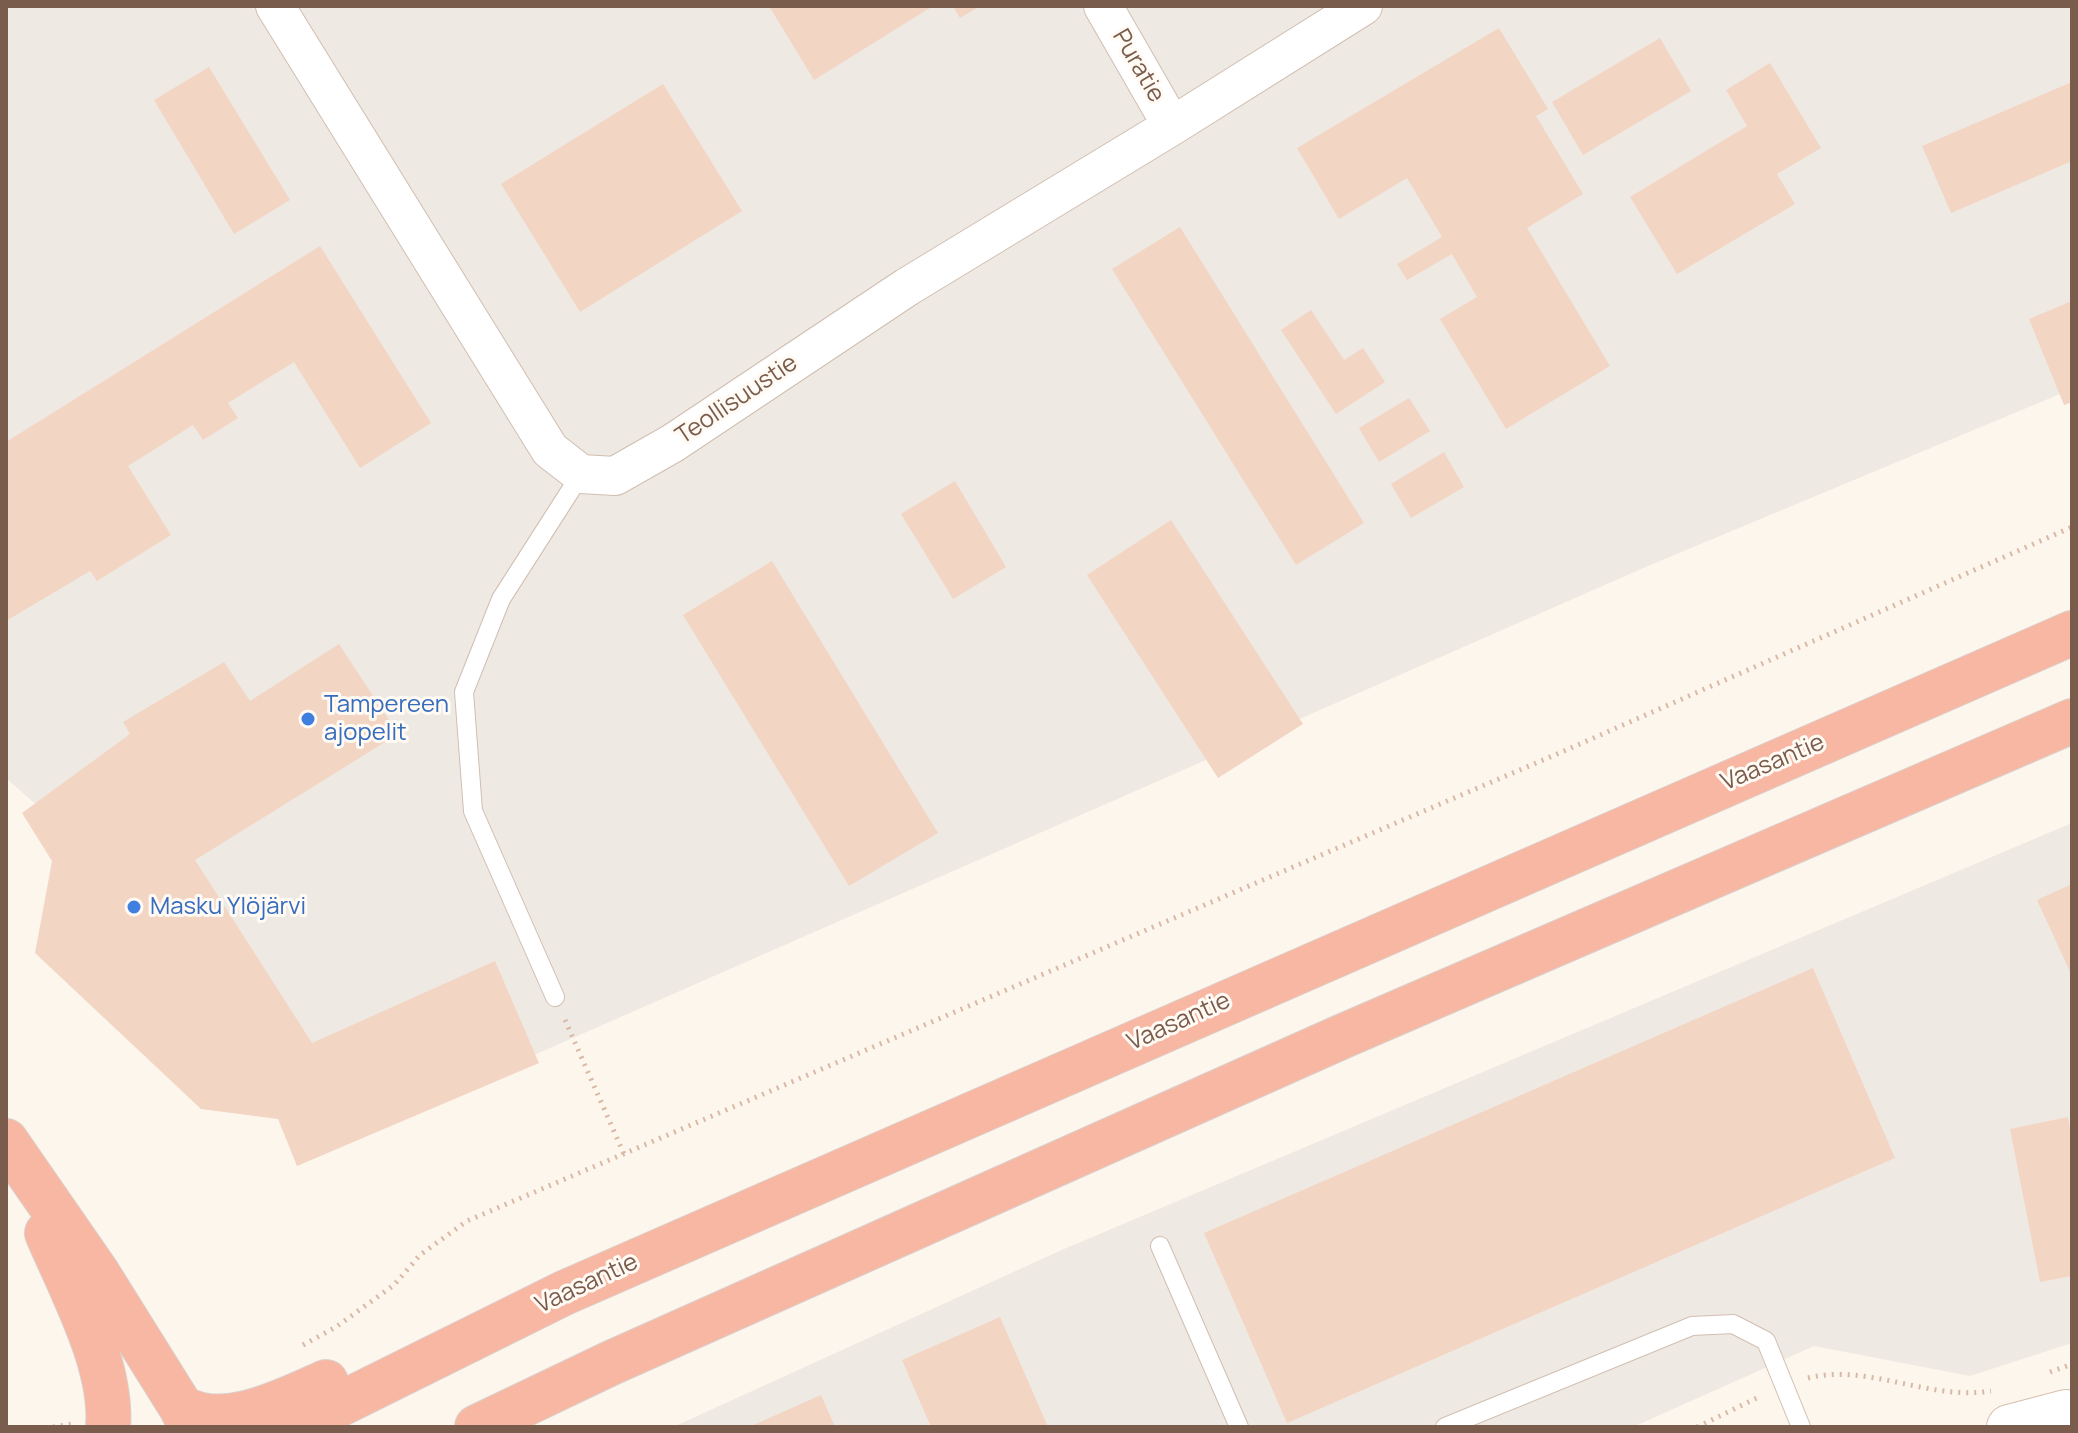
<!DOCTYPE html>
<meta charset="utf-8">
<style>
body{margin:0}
#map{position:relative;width:2078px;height:1433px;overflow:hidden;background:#fdf6ec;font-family:Manrope,sans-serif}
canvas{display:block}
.frame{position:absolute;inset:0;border:8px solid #7a5c4d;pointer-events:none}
</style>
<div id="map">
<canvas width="2078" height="1433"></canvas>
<div class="frame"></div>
</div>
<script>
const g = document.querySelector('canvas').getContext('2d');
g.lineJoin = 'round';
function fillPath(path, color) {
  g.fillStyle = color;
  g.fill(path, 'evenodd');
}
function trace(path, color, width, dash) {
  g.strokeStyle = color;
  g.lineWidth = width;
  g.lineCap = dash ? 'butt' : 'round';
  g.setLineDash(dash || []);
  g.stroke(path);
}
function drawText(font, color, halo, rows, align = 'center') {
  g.font = font + ' Manrope,sans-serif';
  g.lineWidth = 6;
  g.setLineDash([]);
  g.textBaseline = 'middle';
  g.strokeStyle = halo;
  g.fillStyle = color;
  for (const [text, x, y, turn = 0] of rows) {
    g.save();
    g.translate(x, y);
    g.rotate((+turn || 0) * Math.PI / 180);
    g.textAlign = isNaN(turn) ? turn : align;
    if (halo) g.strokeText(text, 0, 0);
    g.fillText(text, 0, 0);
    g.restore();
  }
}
const industrial = new Path2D(`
 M6,6h2066v383l-424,177 -1123,493 -189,11 -330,-292z
 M2072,823v520l-102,33 -156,-30 -181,81h-960l391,-178z`);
const building = new Path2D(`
 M769,6h164l-119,74z
 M953,6h27l-20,12z
 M1499,28l49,81 -12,7 47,78 -56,34 83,138 -104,63 -66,-110 37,-22 -25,-43 -45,26 -10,-16 45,-27 -35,-59 -68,41 -42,-71z
 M1660,38l31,53 -108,64 -31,-53z
 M1770,63l51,85 -44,26 18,30 -118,70 -47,-77 117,-71 -21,-36z
 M209,67l81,133 -56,34 -80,-134z
 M2072,82v79l-121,52 -29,-67z
 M663,84l79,127 -162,101 -79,-128z
 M1180,227l184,296 -68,42 -184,-296z
 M320,246l111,177 -71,45 -66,-106 -66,41 10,15 -35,22 -10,-15 -65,41 43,69 -74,46 -7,-10 -84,50v-179z
 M2072,301v101l-8,3 -35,-86z
 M1311,310l33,50 19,-12 22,34 -49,32 -55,-84z
 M1409,398l21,33 -51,31 -20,-34z
 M1444,452l20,35 -53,31 -20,-34z
 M955,481l51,86 -53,32 -52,-85z
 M1171,520l132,204 -85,54 -131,-203z
 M772,561l166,272 -89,53 -166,-271z
 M339,644l59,90 -203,126 117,183 183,-82 44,102 -242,103 -19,-47 -77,-10 -166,-156 17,-92 -30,-48 108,-79 -7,-12 101,-60 26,39z
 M2072,884v92l-35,-76z
 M1813,968l82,190 -608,265 -83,-190z
 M2068,1117l4,24v135l-32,6 -30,-153z
 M1000,1317l48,110h-117l-29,-67z
 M821,1395l14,32h-86z`);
const path = new Path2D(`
 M565,1020l59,134
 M303,1345l33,-18 58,-42 26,-30 47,-34 1097,-470 508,-224
 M2050,1372l22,-8
 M1808,1378c60,-15 121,23 183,13
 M53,1427l19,-3
 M1697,1427l64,-31`);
const lane = new Path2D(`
 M555,997l-82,-186 -9,-119 37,-93 80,-125
 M1160,1246l79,181
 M1445,1427l247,-101 41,-2 33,17 35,86`);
const street = new Path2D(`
 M275,6l275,444 31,24 34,2 58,-33 234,-156 265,-161 191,-120
 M1103,6l69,120`);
const secondary = new Path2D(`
 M2009,1427l57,-15`);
const highway = new Path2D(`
 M6,1141l90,130 85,136 10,20
 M47,1233c24,57 66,132 61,194
 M181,1407c42,26 104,-7 145,-25
 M294,1427l270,-134 1508,-660
 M477,1427l134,-64 730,-326 731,-316`);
const markers = [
 [308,719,8,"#3f7fe0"],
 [134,907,8,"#3f7fe0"]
];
const streetNames = [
 ["Puratie",1138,66,60],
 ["Teollisuustie",737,400,-34],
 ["Vaasantie",1773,763,-23],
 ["Vaasantie",1179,1022,-24],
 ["Vaasantie",587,1284,-25]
];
const shopNames = [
 ["Tampereen",324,705],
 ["ajopelit",324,733],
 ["Masku Ylöjärvi",150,907]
];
fillPath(industrial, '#efe9e4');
fillPath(building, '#f3d5c3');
trace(lane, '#d1beb0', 20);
trace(street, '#d1beb0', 40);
trace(secondary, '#d6c0b0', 46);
trace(highway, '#dad1cd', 46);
trace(path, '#d9b8a5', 5, [2, 6]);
trace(lane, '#fff', 18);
trace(street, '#fff', 38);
trace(secondary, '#fff', 44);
trace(highway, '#f7b7a3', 44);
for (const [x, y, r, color] of markers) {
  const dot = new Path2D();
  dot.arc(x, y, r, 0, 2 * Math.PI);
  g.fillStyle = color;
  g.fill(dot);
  trace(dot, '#fffaf3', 3);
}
drawText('24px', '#7a5c4d', '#fffaf3', streetNames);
drawText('24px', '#366cbe', '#fffaf3', shopNames, 'left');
</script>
